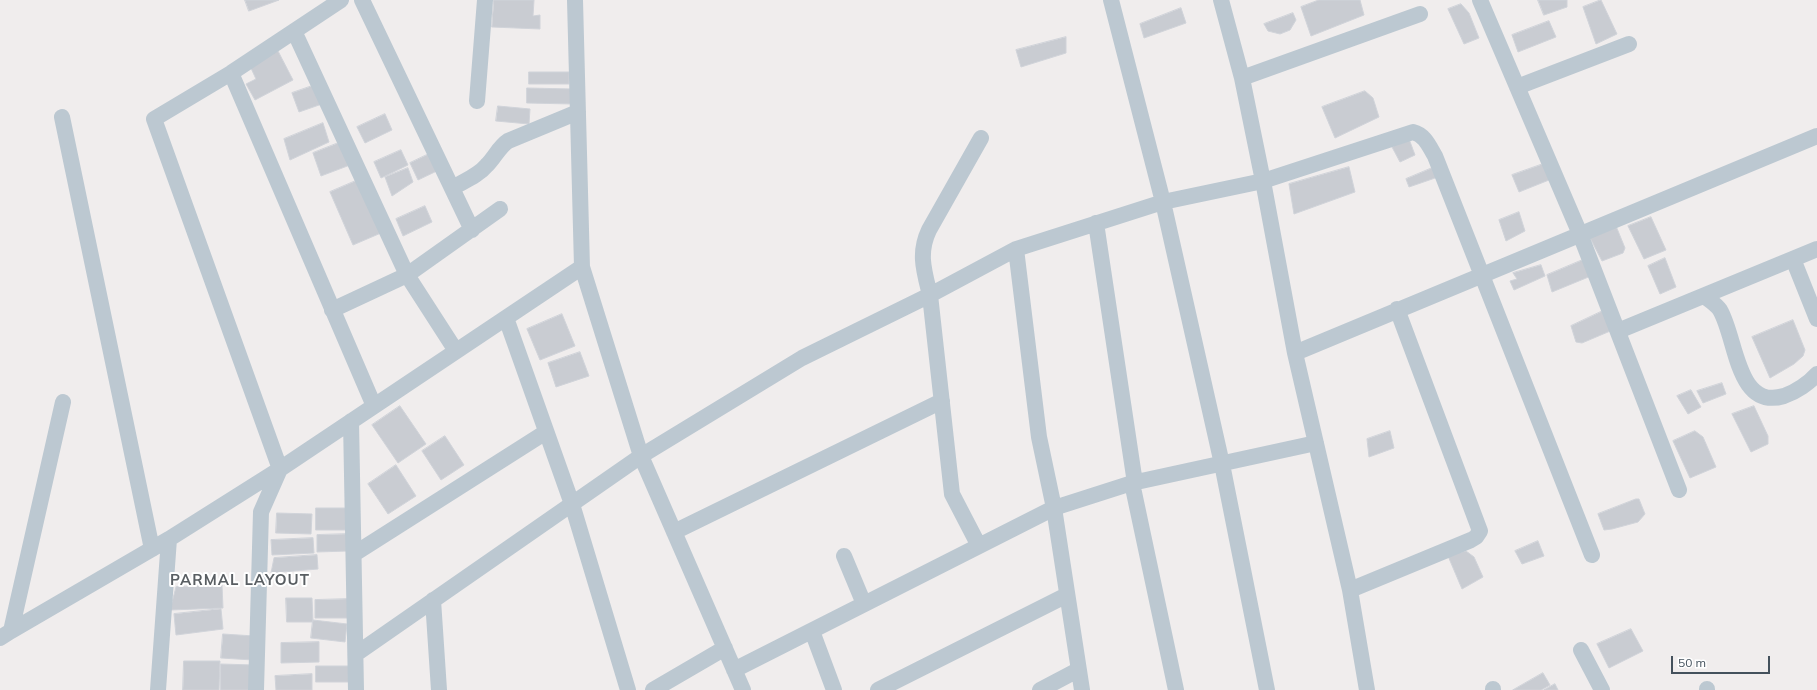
<!DOCTYPE html>
<style>
body{margin:0}
#map{position:relative;width:1817px;height:690px;overflow:hidden;background:#f0eded;font-family:Mulish,sans-serif}
canvas{display:block}
.scale{position:absolute;left:1671px;top:656px;width:99px;height:18px;box-sizing:border-box;border:2px solid #44515c;border-top:0;padding-left:5px;font-size:12px;line-height:14px;white-space:nowrap;color:#44515c;-webkit-text-stroke:3px #fff;paint-order:stroke}
</style>
<div id="map">
<canvas width="1817" height="690"></canvas>
<div class="scale">50 m</div>
</div>
<script>
const g = document.querySelector('canvas').getContext('2d');
g.lineJoin = 'round';
function fillPath(path, color) {
  g.fillStyle = color;
  g.fill(path, 'evenodd');
}
function trace(path, color, width, dash) {
  g.strokeStyle = color;
  g.lineWidth = width;
  g.lineCap = dash ? 'butt' : 'round';
  g.setLineDash(dash || []);
  g.stroke(path);
}
function drawText(font, color, halo, rows, align = 'center') {
  g.font = font + ' Mulish,sans-serif';
  g.lineWidth = 4;
  g.setLineDash([]);
  g.textBaseline = 'middle';
  g.strokeStyle = halo;
  g.fillStyle = color;
  for (const [text, x, y, turn = 0] of rows) {
    g.save();
    g.translate(x, y);
    g.rotate((+turn || 0) * Math.PI / 180);
    g.textAlign = isNaN(turn) ? turn : align;
    if (halo) g.strokeText(text, 0, 0);
    g.fillText(text, 0, 0);
    g.restore();
  }
}
const building = new Path2D(`
 M245,0h34l-30,11z
 M494,0h40l-1,16 7,-1v14l-48,-2z
 M1319,0h41l4,15 -53,21 -10,-29z
 M1538,0h29v7l-23,8z
 M1601,0l16,34 -21,10 -13,-37z
 M1461,4l8,9 10,25 -15,6 -16,-35z
 M1181,8l5,15 -42,15 -4,-14z
 M1293,13l3,7 -6,10 -10,4 -12,-3 -4,-7z
 M1549,21l7,16 -38,15 -6,-17z
 M1066,37v16l-45,14 -5,-17z
 M278,51l15,29 -38,20 -9,-16 10,-5 -6,-13z
 M529,72h40v12h-40z
 M315,85l7,19 -23,8 -7,-19z
 M527,88l45,1v15l-45,-1z
 M1365,91l8,7 6,19 -44,21 -13,-31z
 M498,106l32,3 -1,15 -33,-3z
 M385,114l7,16 -27,13 -8,-16z
 M323,123l6,19 -39,18 -6,-21z
 M1409,139l6,16 -15,7 -8,-15z
 M341,142l9,23 -29,11 -8,-23z
 M401,150l7,15 -27,13 -7,-16z
 M431,153l8,17 -21,10 -8,-17z
 M1546,163l3,17 -30,12 -7,-17z
 M1437,166l4,10 -32,11 -3,-8z
 M1349,167l6,25 -61,22 -5,-30z
 M408,168l5,14 -21,14 -7,-19z
 M358,180l23,53 -28,12 -23,-53z
 M425,206l7,16 -29,14 -7,-17z
 M1519,212l6,19 -19,10 -7,-21z
 M1651,217l15,33 -22,9 -16,-33z
 M1616,226l9,22 -2,5 -21,8 -13,-25z
 M1665,258l11,29 -16,7 -12,-28z
 M1585,259l6,17 -39,16 -5,-17z
 M1541,265l4,11 -31,14 -4,-9 7,-2 -4,-6z
 M1607,309l8,20 -33,14 -6,-1 -5,-16z
 M562,314l13,32 -35,14 -13,-31z
 M1793,320l12,30 -2,6 -9,8 -24,14 -18,-41z
 M580,352l9,24 -33,11 -8,-24z
 M1722,383l4,11 -23,9 -6,-12z
 M1691,390l10,17 -13,7 -11,-18z
 M400,406l26,38 -28,19 -26,-38z
 M1754,406l14,30v8l-17,8 -19,-38z
 M1390,431l4,17 -25,9 -2,-18z
 M1695,431l8,6 13,30 -26,11 -17,-37z
 M445,436l19,29 -23,15 -19,-29z
 M396,465l20,31 -28,18 -20,-30z
 M1636,499h3l6,15 -7,8 -26,7 -8,1 -6,-16z
 M316,508h33v22h-33z
 M277,513l35,1 -1,20 -35,-1z
 M348,534v17l-31,1v-17z
 M313,538l1,15 -42,2 -1,-15z
 M1538,541l6,15 -22,8 -7,-13z
 M1466,551l8,6 9,20 -21,12 -14,-33z
 M317,555l1,14 -47,4 3,-15z
 M222,585l1,23 -53,2 6,-23z
 M286,598h26l1,24h-26z
 M348,599l1,19h-34v-18z
 M221,609l2,20 -47,6 -2,-21z
 M313,620l34,4 -2,18 -34,-4z
 M1631,629l12,22 -34,17 -12,-24z
 M223,634l31,2 -1,24 -32,-2z
 M319,642v20l-38,1v-20z
 M184,661h36l-1,29h-36z
 M221,664l33,1v25h-33z
 M316,666h33v16h-33z
 M1543,673l7,12 -9,5h-28z
 M312,674v16h-36l-1,-14z
 M1555,684l3,6h-14z`);
const minor = new Path2D(`
 M362,0l110,230
 M575,0l7,267 59,189 102,234
 M1111,0l52,202 59,262 45,226
 M1221,0l21,78 21,103 32,172 55,237 17,100
 M1480,0l100,234 99,256
 M294,31l113,244 49,76
 M231,73l143,333
 M1242,78l178,-64
 M1517,87l112,-43
 M477,101l8,-101
 M62,117l90,432
 M452,188c12,-7 26,-12 35,-23 8,-8 12,-18 21,-24l70,-29
 M1096,223l39,260
 M1016,249l23,188 15,71 28,182
 M1793,259l24,60
 M1704,296c5,4 12,8 16,14 17,29 16,100 64,86 12,-4 25,-13 33,-22
 M332,310l75,-35 93,-66
 M506,318l66,186 56,186
 M1618,331l199,-82
 M1295,353l522,-217
 M351,421l5,269
 M1132,483l44,207
 M674,532l268,-131
 M979,546l-27,-52 -22,-199c-6,-24 -12,-42 -1,-65l52,-92
 M354,554l192,-122
 M844,556l20,48
 M1350,590l121,-50 5,-3 4,-6 -83,-222
 M433,600l6,90
 M11,631l158,-92 111,-70 -126,-350 77,-46 110,-73
 M812,631l22,59
 M0,638l11,-7 52,-229
 M1581,650l21,40
 M356,654l285,-198 161,-98 128,-63 86,-46 147,-47 100,-21 150,-49c12,3 16,14 22,24l157,399
 M734,670l320,-162 78,-25 184,-40
 M1493,689v1
 M1707,689v1
 M158,690l11,-151
 M256,690l5,-178 19,-43 302,-202
 M653,690l72,-42
 M878,690l189,-95
 M1040,690l38,-20`);
const districtNames = [
 ["PARMAL LAYOUT",240,580]
];
fillPath(building, '#c9ccd2');
trace(building, '#d0d3d9', 1);
trace(minor, '#bcc8d1', 16);
g.letterSpacing = '1px';
drawText('bold 15px', '#595e62', '#fff', districtNames);
g.letterSpacing = '0px';
</script>
